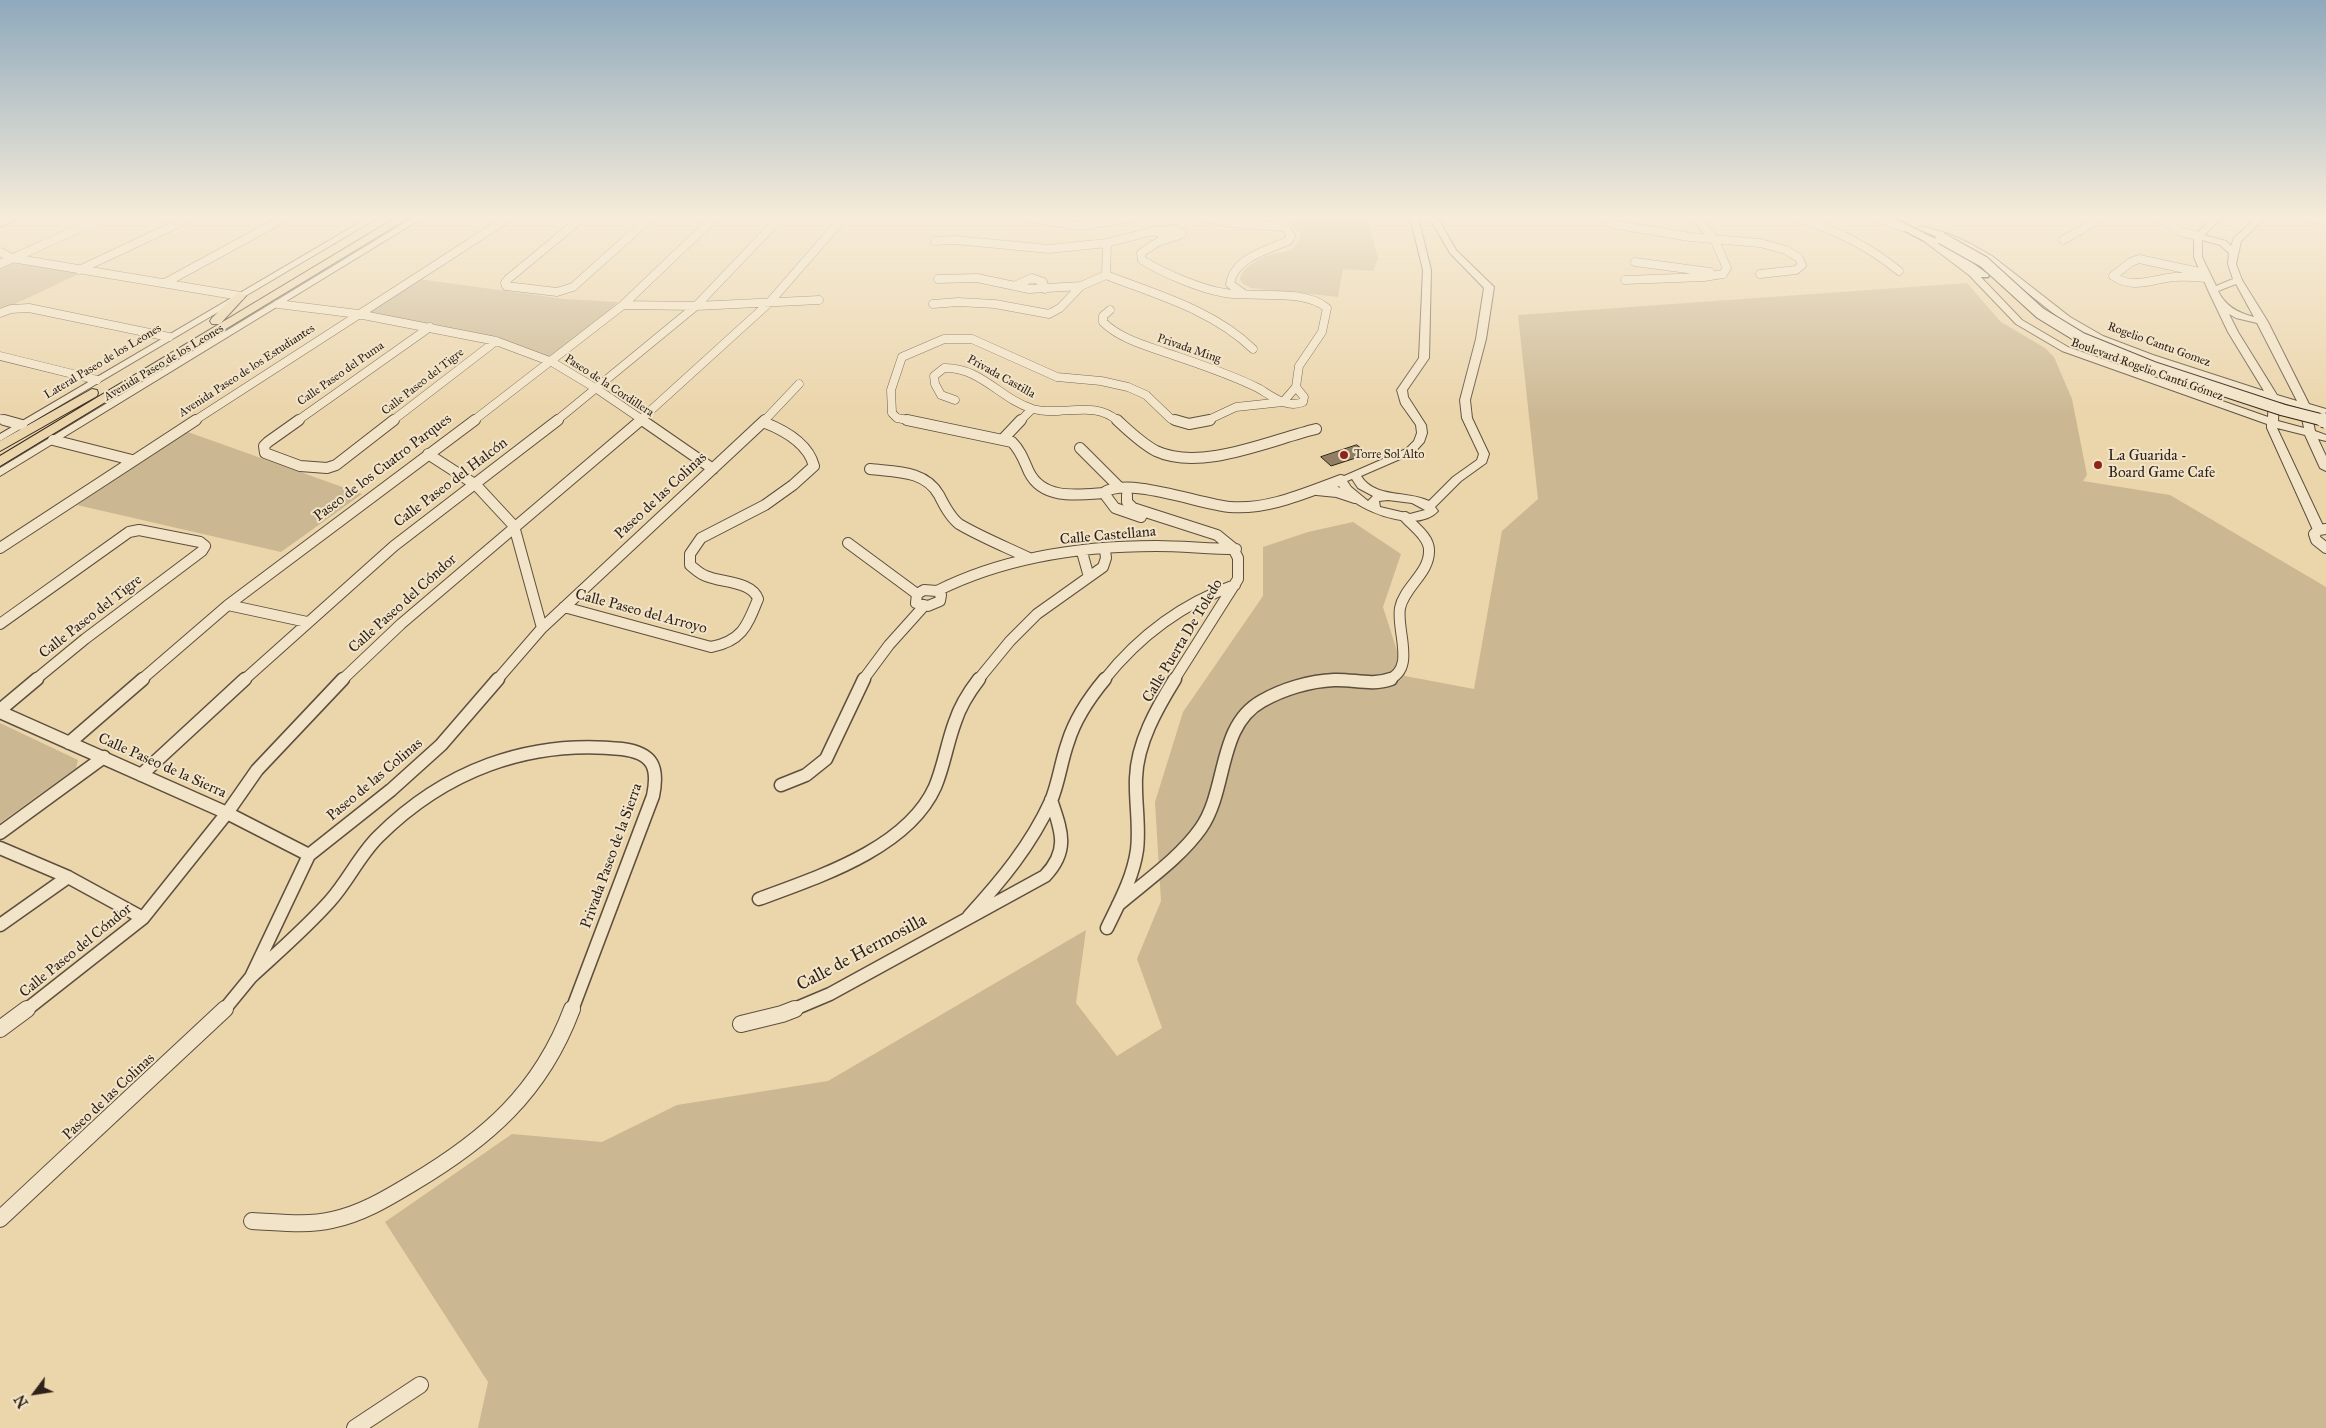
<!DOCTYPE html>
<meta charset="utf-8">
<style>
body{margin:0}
#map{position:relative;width:2326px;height:1428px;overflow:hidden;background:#ebd5ab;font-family:"IM FELL Great Primer",serif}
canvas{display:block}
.north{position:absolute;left:10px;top:1368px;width:50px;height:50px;-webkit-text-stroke:4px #f2e4c8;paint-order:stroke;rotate:239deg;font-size:14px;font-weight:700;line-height:20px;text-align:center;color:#2f2219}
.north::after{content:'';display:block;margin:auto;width:18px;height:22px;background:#2f2219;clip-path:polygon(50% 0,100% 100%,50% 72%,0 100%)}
</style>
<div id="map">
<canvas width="2326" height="1428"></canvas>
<div class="north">N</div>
</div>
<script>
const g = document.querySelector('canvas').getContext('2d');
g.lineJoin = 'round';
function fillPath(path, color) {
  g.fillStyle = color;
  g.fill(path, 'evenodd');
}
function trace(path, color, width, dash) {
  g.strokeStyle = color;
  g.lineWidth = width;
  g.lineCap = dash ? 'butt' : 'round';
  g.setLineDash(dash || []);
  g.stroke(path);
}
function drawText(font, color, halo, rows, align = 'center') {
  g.font = font + ' "IM FELL Great Primer",serif';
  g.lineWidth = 4;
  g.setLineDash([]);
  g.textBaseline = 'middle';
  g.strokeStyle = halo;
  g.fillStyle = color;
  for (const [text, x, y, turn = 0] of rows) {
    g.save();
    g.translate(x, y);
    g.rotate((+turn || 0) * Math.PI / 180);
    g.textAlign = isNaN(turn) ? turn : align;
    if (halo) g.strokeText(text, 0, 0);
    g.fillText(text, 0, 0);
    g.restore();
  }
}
const green = new Path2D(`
 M1290,217h23l8,3 12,-3h34l11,42 -5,12 -30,-2 -5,28 -87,-9 -8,-4 -3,-5c2,-11 19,-21 29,-24 8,-3 17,-2 23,-6 5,-4 7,-8 9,-14l-10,-12z
 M10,262l71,11 -81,38v-44z
 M419,279l145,20 54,3 -27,26 -38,29h-7l-49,-19 -129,-24 -1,-3z
 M1967,283l34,39 44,26 9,9 18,42 15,76 -4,6 87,14 156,92v841h-1848l10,-46 -103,-160 127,-88 90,8 75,-37 151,-24 258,-151 -10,73 41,53 45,-28 -25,-69 24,-58 -6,-99 28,-90 80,-116v-49l45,-15 45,-10 48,32 -18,53 22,69 69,13 28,-158 36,-32 -20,-184z
 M185,431l177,63 -81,58 -204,-47z
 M0,723l78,37 -2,8 -76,55z`);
const building = new Path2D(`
 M1357,445l11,9 -37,12 -10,-9z`);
const minorFar3 = new Path2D(`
 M583,217l-75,62 -3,4 1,3 51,6 16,-5 78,-70
 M1025,217l54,9 57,-9
 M1203,217l28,6 52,4
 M1695,217l19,22 13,29 -4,6
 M1793,217c40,11 74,28 106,54
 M1876,217l26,10
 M2157,217l24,15 17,4
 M2308,217l18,5
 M1612,224l78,13 70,6 26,7 13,8 3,7 -6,5 -36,4
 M1156,231l19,-2 7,5 -21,7
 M2063,240l40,-23
 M935,241l20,-1 94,9 58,-6 46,-12 10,3 1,4 -23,15 1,7c21,13 58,29 83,33 29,5 78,-5 102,15l-5,24 -23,34 -3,21 -13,15
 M0,252l12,6 228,38
 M1635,262l75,10
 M0,264l105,-47
 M79,270l113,-53
 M2204,273l-65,-14 -8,3 -18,14c19,14 40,3 61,1 11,-1 22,0 32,1
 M1106,275c51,20 107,35 147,74
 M1106,275l1,-32
 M938,279l39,-1 52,11 52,-3
 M1625,280l79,-3 19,-3
 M165,283l121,-66
 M1014,286l18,-8 11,4 2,7
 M1244,294l-14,-10c4,-26 37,-34 58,-43l3,-5 -9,-14 1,-5
 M278,304l80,10 138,27 56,21 45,27 47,32
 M933,304l25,-2 37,2 54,10 11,-6 21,-22 25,-11
 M623,305l73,1 123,-6
 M1110,310l-7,6v6c16,16 41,23 61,30 32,11 64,21 94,36 14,8 29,21 45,14l1,-5 -8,-10
 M0,313l11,-4 18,-1 140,29
 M0,356l97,24
 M955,400l-14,-5 -6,-11 -1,-8 10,-8c37,-1 56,31 89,41 29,8 60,-10 85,12
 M0,419l9,2
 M194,421l316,-204
 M297,421l133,-94
 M392,421l104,-80
 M473,421l150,-116 92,-88
 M556,421l140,-115 85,-89
 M639,421l130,-118 75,-86
 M764,421l35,-37
 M913,421l-16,-3 -5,-5 -1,-23 11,-33 42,-18h28l85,38 44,4 27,6 18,8 25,24 8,2
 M1020,421l12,-12
 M1206,421l30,-14 47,-5`);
const minorFar2 = new Path2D(`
 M4,420l18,5
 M299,420l-31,22 -4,4 1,7 35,13 27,2 9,-3 58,-45
 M642,420l71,49
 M907,420l105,22c9,9 12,19 17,30 14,28 48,23 74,21
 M1117,420c12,11 24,23 39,31 45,21 114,-11 160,-22
 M1175,420l14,4 21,-4
 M1003,439l18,-19
 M53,440l79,20
 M1080,448l38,38
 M428,454l48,31 38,41 28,102
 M870,469c25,3 55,1 69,26 5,10 11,22 20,29 22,13 47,23 70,34
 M1317,490l20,2 18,6
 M1103,493c24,-17 96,11 127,14 39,3 75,-14 111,-27
 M1127,495v7l6,6 84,27 16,13 5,10v21l-64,101
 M1106,496l9,12 26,9
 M2326,529l-7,1 -5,4 2,6 10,8
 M848,543l69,51
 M0,548l196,-128
 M1082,552l7,25
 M924,590l13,1 4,4 -1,6 -12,5 -12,-3 1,-9z
 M937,591c68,-34 143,-45 219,-45 27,0 53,3 80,3
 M228,605l79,17
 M564,607l147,40c31,-6 36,-21 47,-48 -6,-18 -36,-16 -52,-23 -6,-2 -11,-7 -16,-11v-11l11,-16 64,-33 28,-20 21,-19c-6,-23 -30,-36 -51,-44
 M0,624l129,-92 10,-2 61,12 5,4 -3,5 -117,88 -50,41
 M141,680l87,-75 247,-185
 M244,680l150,-134 164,-126
 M342,680l59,-56 240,-204
 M497,680l45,-52 223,-208
 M863,680l26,-35 35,-39
 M978,680l32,-39 27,-27 66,-47 3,-9 -1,-8
 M1104,680c35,-44 77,-76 131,-95
 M1330,680h15
 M1387,680c30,-10 9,-49 13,-72 4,-21 30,-35 29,-58 0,-13 -16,-24 -24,-33`);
const minorFar1 = new Path2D(`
 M0,710l37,-31
 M0,712l227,101 82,42
 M69,743l74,-64
 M141,775l104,-96
 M781,785l25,-10 20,-16 38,-80
 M0,833l104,-76
 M0,848l68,29 75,41
 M759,899c59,-22 148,-50 176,-112 9,-21 12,-44 20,-65 5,-16 14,-30 24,-43
 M1118,905c28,-24 62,-47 83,-77 27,-39 16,-102 61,-127 21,-12 48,-20 72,-21 19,-1 38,6 57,-1
 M969,916c32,-35 62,-71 82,-115 8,-19 10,-40 17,-59 7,-23 22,-45 37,-63
 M0,925l68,-48
 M1107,928c12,-25 26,-50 30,-78 3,-24 -2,-48 -1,-72 1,-35 21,-70 39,-99
 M251,977c27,-25 55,-49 79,-76 18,-20 29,-45 48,-64 66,-66 150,-98 244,-88 31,4 37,18 31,47l-81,214
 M26,1010l117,-92 84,-105 30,-43 86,-91
 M224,1010l27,-33 58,-122 82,-65 50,-45 57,-66
 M792,1010l38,-16 215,-118c25,-26 16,-46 6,-76`);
const minor = new Path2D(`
 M741,1024l41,-10 13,-5
 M0,1029l27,-20
 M0,1219l225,-210
 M252,1221c26,1 54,5 80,-1 29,-6 54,-21 79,-36 76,-45 130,-92 161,-175
 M355,1428l65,-43`);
const tertiary = new Path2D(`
 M9,217h11l-20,10v-6z
 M369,217h10l-379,224v-7z
 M414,217h10l-424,259v-8z
 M1410,217h8l13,53 -2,88 -22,32 1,7 18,28 1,8 -3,9 -10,11 -53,23c15,23 45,14 68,25l24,-24 24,-17 2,-6 -17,-36 -2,-18 16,-61 8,-51 -34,-35 -21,-36h8l19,33 38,37 -8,52 -16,61 2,18 17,36 -3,9 -25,18 -26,26 3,4c-19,21 -66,4 -85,-10 -8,-6 -13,-13 -18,-21l71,-31 8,-8 3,-8 -1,-8 -15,-21 -4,-14 22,-32 4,-88zM1352,479l6,9 15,8 -5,5 -17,-14 -4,-6zM1388,500l24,3 13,7 -15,4 -30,-7 -1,-6z
 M2214,217h9l-19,18 22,6 5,5 3,-8 23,-21h9l-25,24 -5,23 6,16 26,42 41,82 17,5v6l-15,-4 4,20 11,4v6l-8,-2 8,17v15l-6,-3 -15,-33 -28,-7 48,102 -2,2h-8l-2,-2 -46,-102v-4l-205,-73 -46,-27 -47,-49 -53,-40 7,-2 52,38 47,49 46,27 200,70 1,-18 -123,-40 -50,-19 -33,-19 -77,-61 -21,-13 -48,-18 4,-3 28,8 22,10 21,12 78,61 33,19 50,19 111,36 -36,-59 -20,-42 -14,-33v-21zM2202,240l18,5 9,8 -1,11 5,15 -17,7 -14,-29zM2236,284l18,33c-16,-4 -29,-11 -36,-26zM2229,314l7,4 21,5 40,78 -20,-6 -39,-63zM2279,402l21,6 4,20 -26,-7z`);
const secondary = new Path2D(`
 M1878,217h13l57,28 41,30 -1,2h-8l-40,-28z`);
const primary = new Path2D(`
 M397,217h13l-410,249v-10z
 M240,293l6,3 -2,2 -24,26h-8l-2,-3 2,-3 24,-24z
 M92,389l5,1 1,3 -1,3 -97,55v-10z`);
const secondaryBridgeFar1 = new Path2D(`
 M1941,238l43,24 56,51 41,25 74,30 128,42 43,11`);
const secondaryBridge = new Path2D(`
 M2323,420l3,1`);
const markers = [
 [1344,455,5,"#8f2418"],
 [2098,465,5,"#8f2418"]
];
const farStreetnames = [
 ["Rogelio Cantu Gomez",2159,345,20],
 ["Privada Ming",1189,349,19],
 ["Lateral Paseo de los Leones",103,362,-31],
 ["Avenida Paseo de los Leones",164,363,-31],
 ["Boulevard Rogelio Cantú Gómez",2147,370,20],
 ["Avenida Paseo de los Estudiantes",247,371,-33],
 ["Calle Paseo del Puma",341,374,-35],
 ["Privada Castilla",1001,377,29],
 ["Calle Paseo del Tigre",423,382,-38],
 ["Paseo de la Cordillera",609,386,33]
];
const farPoinames = [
 ["Torre Sol Alto",1354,455]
];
const poiNames = [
 ["La Guarida -",2108,456],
 ["Board Game Cafe",2108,473]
];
const streetNames = [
 ["Paseo de los Cuatro Parques",383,468,-37],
 ["Calle Paseo del Halcón",451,483,-37],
 ["Paseo de las Colinas",661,496,-43],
 ["Calle Castellana",1108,536,-5],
 ["Calle Paseo del Cóndor",403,604,-42],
 ["Calle Paseo del Arroyo",641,612,15],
 ["Calle Paseo del Tigre",91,617,-38],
 ["Calle Puerta De Toledo",1183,641,-59],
 ["Calle Paseo de la Sierra",162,766,24],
 ["Paseo de las Colinas",375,780,-40],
 ["Privada Paseo de la Sierra",612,856,-70],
 ["Calle Paseo del Cóndor",76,951,-39],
 ["Paseo de las Colinas",109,1097,-43]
];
const nearStreetnames = [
 ["Calle de Hermosilla",862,953,-28]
];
fillPath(green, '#cbb792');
fillPath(building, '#917f65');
trace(building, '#2f2219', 1);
trace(minorFar3, '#5e4f3e', 9);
trace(minorFar2, '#5e4f3e', 12);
trace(minorFar1, '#5e4f3e', 15);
trace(minor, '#5e4f3e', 18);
trace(tertiary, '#5e4f3e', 2);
trace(secondary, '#2f2219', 3);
trace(primary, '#2f2219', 2);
trace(minorFar3, '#f2e4c8', 8);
trace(minorFar2, '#f2e4c8', 10);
trace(minorFar1, '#f2e4c8', 12);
trace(minor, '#f2e4c8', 16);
fillPath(tertiary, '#f2e4c8');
fillPath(secondary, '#f2e4c8');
fillPath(primary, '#ebd5ab');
trace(secondaryBridgeFar1, '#2f2219', 13, []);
trace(secondaryBridge, '#2f2219', 16, []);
trace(secondaryBridgeFar1, '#f2e4c8', 11);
trace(secondaryBridge, '#f2e4c8', 14);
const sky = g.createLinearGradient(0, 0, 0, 417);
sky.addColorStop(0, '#8fa9bc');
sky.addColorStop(0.52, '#f6ecd9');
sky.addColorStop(1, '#f6ecd900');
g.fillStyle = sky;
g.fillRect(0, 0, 2326, 417);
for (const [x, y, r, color] of markers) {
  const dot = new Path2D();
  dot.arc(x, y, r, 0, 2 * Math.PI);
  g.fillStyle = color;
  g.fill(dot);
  trace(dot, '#f2e4c8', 2);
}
drawText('12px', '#2f2219', '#f2e4c8', farStreetnames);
drawText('12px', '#2f2219', '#f2e4c8', farPoinames, 'left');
drawText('15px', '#2f2219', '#f2e4c8', poiNames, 'left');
drawText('15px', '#2f2219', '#f2e4c8', streetNames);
drawText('18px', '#2f2219', '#f2e4c8', nearStreetnames);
</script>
